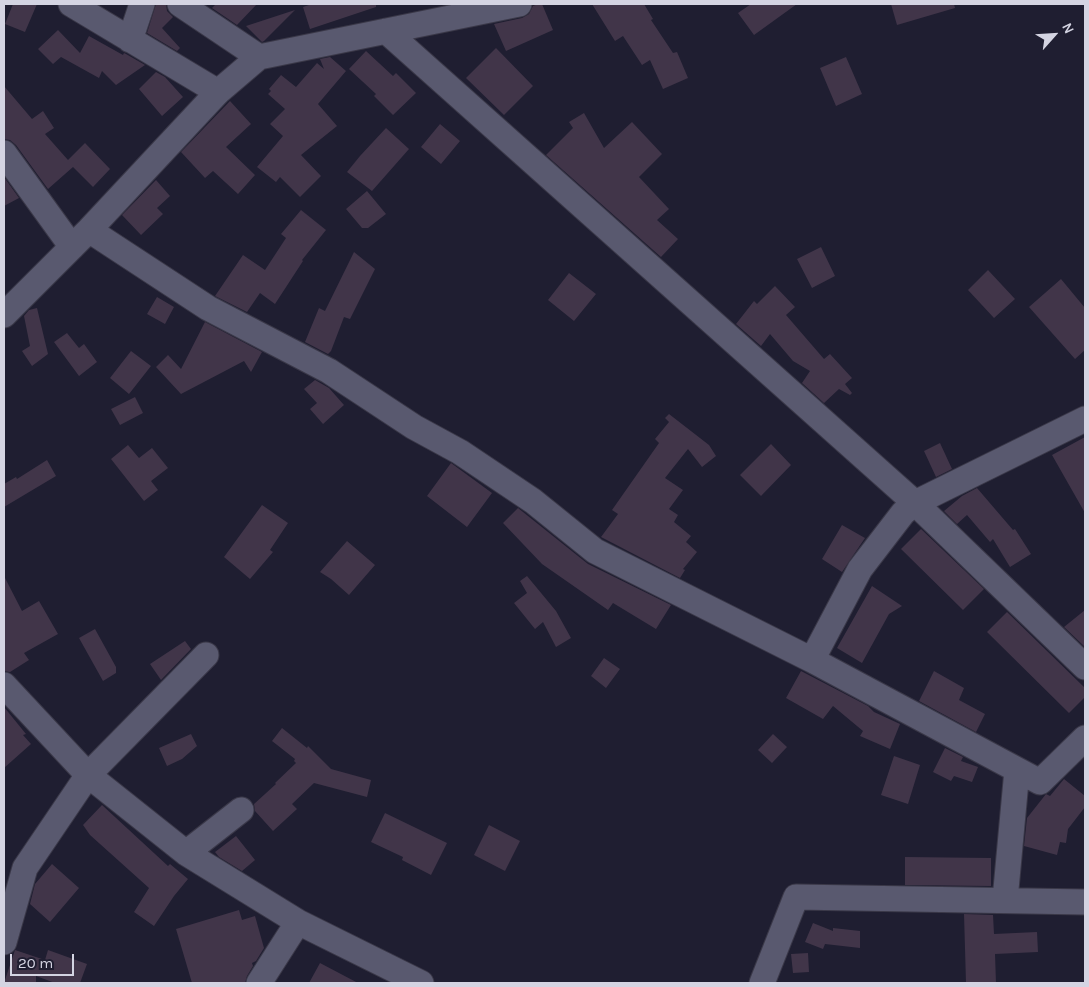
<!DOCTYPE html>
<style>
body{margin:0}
#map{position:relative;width:1089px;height:987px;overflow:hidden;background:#1f1e31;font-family:Karla,sans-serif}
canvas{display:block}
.frame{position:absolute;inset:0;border:5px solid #d4d4e2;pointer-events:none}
.north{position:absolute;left:1029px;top:10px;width:50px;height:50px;-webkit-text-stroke:4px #1f1e31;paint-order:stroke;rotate:64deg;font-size:14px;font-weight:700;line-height:20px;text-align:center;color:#d4d4e2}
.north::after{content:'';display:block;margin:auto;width:18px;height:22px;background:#d4d4e2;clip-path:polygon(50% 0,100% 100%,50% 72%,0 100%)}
.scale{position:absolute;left:10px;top:954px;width:64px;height:22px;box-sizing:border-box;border:2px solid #d4d4e2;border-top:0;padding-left:6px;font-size:15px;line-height:18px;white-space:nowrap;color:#d4d4e2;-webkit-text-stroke:4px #1f1e31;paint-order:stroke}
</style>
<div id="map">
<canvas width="1089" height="987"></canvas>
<div class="frame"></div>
<div class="north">N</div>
<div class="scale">20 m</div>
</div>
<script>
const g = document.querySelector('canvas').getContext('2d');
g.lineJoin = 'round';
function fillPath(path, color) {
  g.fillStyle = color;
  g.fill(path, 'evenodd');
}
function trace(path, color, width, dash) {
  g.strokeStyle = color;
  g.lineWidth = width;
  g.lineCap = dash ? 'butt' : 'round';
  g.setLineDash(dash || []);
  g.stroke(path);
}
const building = new Path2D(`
 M13,4h24l-12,28 -20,-8z
 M156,4h10l1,7 6,6 -11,11 18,20 -3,3 -30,-18z
 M216,4h41l-20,21 -25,-17z
 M312,4h64v3l-66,22 -7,-22z
 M538,4h4l11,26 -47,21 -12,-27 28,-6 7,-4 4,-8z
 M592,4h52l9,15 -2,1 22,33 4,-1 11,26 -25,11 -13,-29 -8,5 -19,-29 -8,5z
 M751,4h46l-43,31 -16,-22z
 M891,4h63l1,4 -58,17z
 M295,10l-31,31 -2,1 -16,-16z
 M58,30l22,23 9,-17 34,19 1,-2 2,1 19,11 -29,20 -14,-14 -3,7 -38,-21 -8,7 -15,-15z
 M496,48l37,38 -29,29 -38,-37z
 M366,51l27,25 3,-3 20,20 -23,22 -19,-19 2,-2 -27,-25z
 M330,57l16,14 -28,33 19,22 -36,29 20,21 -21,21 -20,-20 -4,5 -19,-15 26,-31 -13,-12 15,-15 -17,-15 3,-3 -2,-2 12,-14 15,12 21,-24 7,6 -4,-10z
 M846,57l16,37 -26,12 -16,-38z
 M156,72l9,5 18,20 -21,19 -23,-27z
 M4,86l28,33 11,-8 11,17 -9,6 23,26 17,-17 25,26 -17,18 -20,-20 -25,22 -32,-44 -6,-5 -6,-1z
 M230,101l21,23 -25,23 29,28 -17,19 -25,-23 -8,7 -24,-26z
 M584,113l20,35 28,-26 30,32 -23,23 30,32 -12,11 21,19 -17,18 -115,-102 27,-27 -4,-6z
 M440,124l20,17 -19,23 -20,-17z
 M386,128l23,21 -37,42 -25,-19 13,-16z
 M4,177l15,21 -15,8z
 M156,180l14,16 -13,12 6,6 -22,21 -19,-20z
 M367,191l19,23 -18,14h-6l-16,-19z
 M301,210l25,20 -24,30 1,1 -28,43 -15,-11 -13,19 -32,-16 28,-41 22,15 21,-32 -5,-4z
 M821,247l14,29 -23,12 -15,-29z
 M354,252l21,17 -25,50 -6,-2 -13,34 -3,3 -23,-12 14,-34 6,3z
 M988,270l27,29 -21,19 -26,-28z
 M569,273l27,21 -22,27 -26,-21z
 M1061,279l24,29v42l-10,9 -46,-52z
 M775,286l20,21 -9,8 38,44 6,-5 22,24 -7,6 7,9 -2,2 -11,-6 -15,14 -22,-20 8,-12 -17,-10 -23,-27 -9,12 -25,-22 18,-23 3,3z
 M157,297l17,10 -9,17 -18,-10z
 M37,308l11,46 -16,12 -10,-15 8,-5 -6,-30 5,-6z
 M205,322l57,30 -11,20 -7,-11 -63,33 -25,-27 12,-12 13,14z
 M67,333l12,15 5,-4 13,18 -18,14 -25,-34z
 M131,351l20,15 -22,28 -19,-16z
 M315,380l14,8 15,17 -21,19 -13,-15 7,-6 -13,-14z
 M135,397l8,16 -23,12 -9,-16z
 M669,414l40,31 7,11 -14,11 -14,-18 -23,29 18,12 -14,19 9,6 -4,7 17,14 -5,6 11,10 -14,17 2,1 -5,8 -79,-41 17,-23 -6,-4 47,-67 -4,-4 14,-17 -4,-4z
 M1085,437v76l-33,-58z
 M940,443l12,26 -16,8 -12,-26z
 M771,444l20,21 -30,31 -21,-21z
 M128,445l11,13 13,-10 16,20 -17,13 7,9 -14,11 -33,-42z
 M47,460l9,16 -52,31v-23l12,-7 1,2z
 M451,463l41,30 -25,34 -40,-31z
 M977,488l36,42 2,-1 16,25 -21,13 -17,-28 -3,3 -23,-27 -10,9 -13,-13 18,-15z
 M262,505l26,18 -18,27 3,2 -23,27 -26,-22z
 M518,508l70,56 83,41 -15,24 -43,-26 -5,7 -66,-46 -39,-41z
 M842,525l23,13 -23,34 -20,-13z
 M921,529l63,60 -21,21 -62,-61z
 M347,541l28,24 -26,30 -18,-16 -11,-7z
 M4,576l18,35 17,-10 19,33 -34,19 5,7 -19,12 -6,-1z
 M527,576l29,35 15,27 -15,9 -13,-25 -8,7 -21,-26 13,-10 -7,-12z
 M872,586l30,20 -13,8 -27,49 -25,-15z
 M1085,610v34l-1,2 -20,-19z
 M1007,612l78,76v9l-16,16 -82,-81z
 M95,629l21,38v6l-13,8 -24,-43z
 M185,641l6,8 -30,31 -11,-16z
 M604,658l16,11 -14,19 -15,-12z
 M801,671l67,35 6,6 26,12 -10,25 -30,-13 3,-5 -30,-25 -10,13 -37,-21z
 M934,671l30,17 -5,12 26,14 -9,18 -57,-31z
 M4,707l22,27 -3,1 8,9 -27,24z
 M282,728l25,20 1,-2 23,23 40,11 -4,17 -53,-14 -22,21 5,5 -24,22 -18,-20 -1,-7 22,-20 -1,-1 21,-20 -2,-2 1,-2 -23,-18z
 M191,734l6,12 -15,13 -15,7 -8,-18z
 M773,734l14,13 -15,16 -14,-13z
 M945,748l18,9 -2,4 17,6 -6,15 -18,-6 -3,5 -18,-9z
 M894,756l26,9 -12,39 -27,-9z
 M1064,779l21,17v11l-17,22 -2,14 -6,-1 -3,13 -33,-9 3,-28 19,-24 4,2z
 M102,805l66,61 2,-2 18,15 -14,17 -20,30 -20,-14 15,-24 -59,-53 -7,-10z
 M385,813l62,30 -16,32 -29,-15 1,-3 -32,-15z
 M489,825l31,16 -15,30 -31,-16z
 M236,836l19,24 -13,11 -23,-14 -4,-5z
 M905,857l86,1v28l-86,-1z
 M52,864l27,24 -29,34 -20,-18 5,-20z
 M239,910l3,10 13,-4 9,32 -8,13 -4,2 1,3 -6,10 -2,7h-53l-16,-54z
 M964,914l29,1 1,19 43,-2 1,20 -43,2 1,29h-30z
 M813,923l20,8v-3l27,3v17l-35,-4 -2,5 -18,-7z
 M15,950l30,10 3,-10 39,14 -7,19h-25l-19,-7v7h-32z
 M808,953l1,19 -16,1 -2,-19z
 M320,963l38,20h-49z`);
const street = new Path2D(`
 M71,4l147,88
 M180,4l79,53
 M386,31l529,472 170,164
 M130,40l12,-36
 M4,153l68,94
 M89,230l119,78 121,63 85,56 46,25 73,49 62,50 217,109 228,122 45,-44
 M4,315l85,-85 129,-138 41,-35 260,-53
 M812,660l48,-91 43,-56 12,-10 170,-84
 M4,685l84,90 98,78 112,69 123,61
 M186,853l55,-43
 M1005,900l12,-130
 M4,942l21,-74 63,-93 118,-120
 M259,983l39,-61
 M762,983l34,-86 289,5`);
fillPath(building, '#413549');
trace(street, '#3a3848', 27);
trace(street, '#59596f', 25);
</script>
